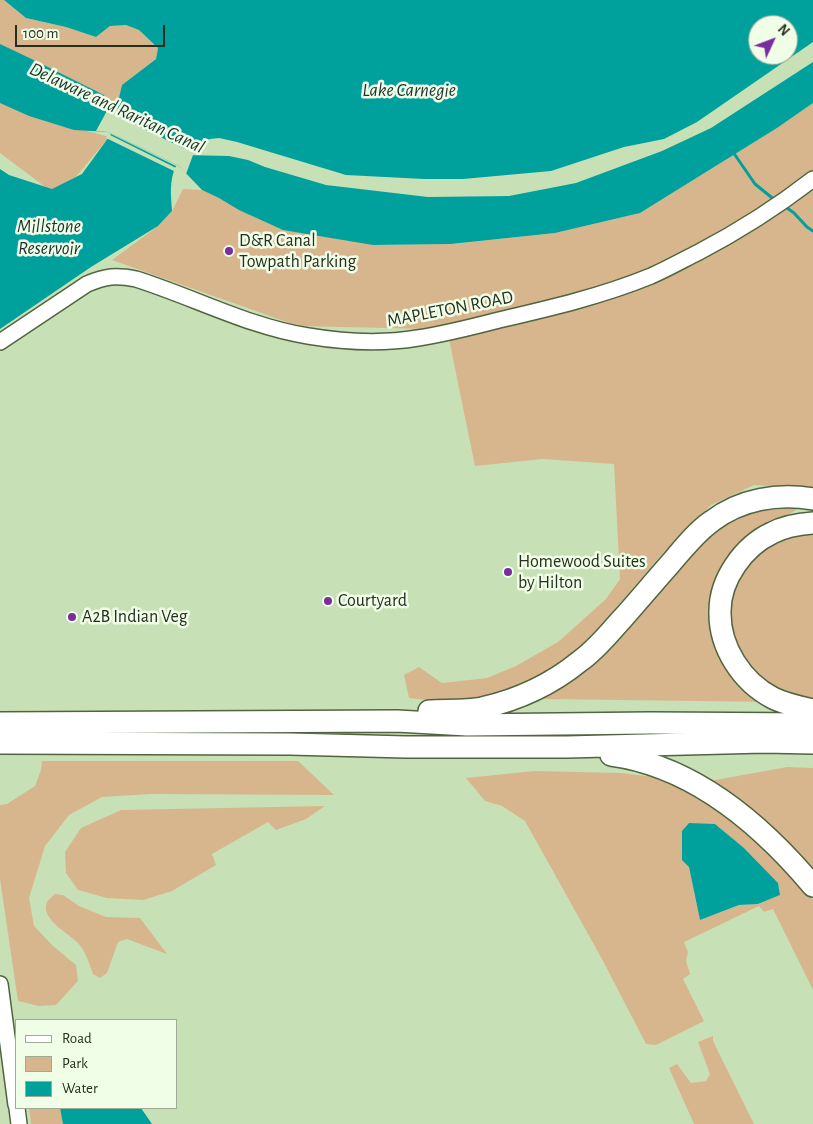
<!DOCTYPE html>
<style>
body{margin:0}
#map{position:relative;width:813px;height:1124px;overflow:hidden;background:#c8e0b6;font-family:"Alegreya Sans",sans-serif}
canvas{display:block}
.legend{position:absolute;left:15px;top:1019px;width:162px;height:90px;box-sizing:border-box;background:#f0fde7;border:1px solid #9fab97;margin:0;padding:6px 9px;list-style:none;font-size:15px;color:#262f1f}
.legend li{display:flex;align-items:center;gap:10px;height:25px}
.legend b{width:25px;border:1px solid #9fab97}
.north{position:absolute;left:748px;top:15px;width:50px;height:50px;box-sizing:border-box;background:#f0fde7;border:1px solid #9fab97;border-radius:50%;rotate:47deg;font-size:14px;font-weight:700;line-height:20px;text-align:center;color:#262f1f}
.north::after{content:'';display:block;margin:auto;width:18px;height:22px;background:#792d9f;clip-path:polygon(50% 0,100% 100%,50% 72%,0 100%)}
.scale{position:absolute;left:15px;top:25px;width:150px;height:22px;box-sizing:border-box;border:2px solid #262f1f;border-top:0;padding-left:6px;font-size:15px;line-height:18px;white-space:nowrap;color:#262f1f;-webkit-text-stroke:4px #f0fde7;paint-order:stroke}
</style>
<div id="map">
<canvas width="813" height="1124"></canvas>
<ul class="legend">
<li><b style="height:6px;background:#fff"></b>Road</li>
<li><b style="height:14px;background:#d8b68d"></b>Park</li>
<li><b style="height:14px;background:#00a19d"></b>Water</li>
</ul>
<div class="north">N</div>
<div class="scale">100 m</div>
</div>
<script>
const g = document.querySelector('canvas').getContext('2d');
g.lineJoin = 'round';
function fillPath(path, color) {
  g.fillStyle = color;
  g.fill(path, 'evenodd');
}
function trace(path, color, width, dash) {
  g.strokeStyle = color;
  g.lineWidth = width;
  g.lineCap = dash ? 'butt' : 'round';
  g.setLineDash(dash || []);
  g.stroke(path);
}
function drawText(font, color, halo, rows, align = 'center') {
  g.font = font + ' "Alegreya Sans",sans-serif';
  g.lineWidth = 5;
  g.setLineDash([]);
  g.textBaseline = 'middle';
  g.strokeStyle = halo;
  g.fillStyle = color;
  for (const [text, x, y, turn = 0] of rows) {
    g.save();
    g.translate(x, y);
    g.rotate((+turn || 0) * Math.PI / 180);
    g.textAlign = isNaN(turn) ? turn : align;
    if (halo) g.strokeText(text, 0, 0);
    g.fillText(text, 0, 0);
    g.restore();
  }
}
const green = new Path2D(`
 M0,0h4l22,18 40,9 30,10 14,-11 16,-1 13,5 19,18 -2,11 -34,26 -4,17 -18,-4 -16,32 25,7 -43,52h-18l-48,-36z
 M813,103v386l-59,-4 -43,20 -48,48 -55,64 -28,30 -41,30 -46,18 -48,7 -36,-4 -5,-23 15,-8 23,16 45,-5 29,-12 42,-24 48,-43 14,-20 -6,-115 -71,-5 -68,7 -26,-127 -22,-10 -129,-3 -186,-66 46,-34 14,-15 11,-22 19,1 17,8 154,47 79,-1 103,-11 85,-20 137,-85z
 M799,508l-60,38 -25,88 59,68 -232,-3 51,-34 31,-36 90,-96 40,-24z
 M813,532v169l-31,-7 -32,-27 -27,-50 15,-33 7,-22 31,-26z
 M42,761h256l36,34 -183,-1 -49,3 -33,18 -24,31 -16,52 5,28 19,20 23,19 2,16 -22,24 -17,1 -21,-5 -18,-122v-74l7,-1 28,-18 6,-16z
 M787,767l26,1v104l-13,-19 -90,-72z
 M534,771l87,2 34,4 32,10 34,20 81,77 11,16v90l-40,-81 -9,3 -5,-6 -75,36 4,10 -2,9 4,13 -7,5 21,42 -48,24 -10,-1 -44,-85 -77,-138 -23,-15 -17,-5 -19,-23zM715,824l29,24 34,35 2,12 -22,9 -19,1 -39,15 -11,-53z
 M325,806l-19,13 -30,11 -8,-8 -56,32 4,11 -44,26 -29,9 -36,-2 -29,-8 -12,-17 -1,-21 16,-24 40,-18z
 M55,894l8,1 16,11 27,11 34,1 27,36 -40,-15 -9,3 -11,31 -7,5 -7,-4c-4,-11 -7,-22 -15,-31 -10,-10 -38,-24 -31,-41 2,-3 6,-6 8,-8z
 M713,1036v5l41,83h-60l-25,-56 8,-4 14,19 15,-2 4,-7 -12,-32z
 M29,1108h31l3,16h-32z`);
const water = new Path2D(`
 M4,0h809v42l-116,80 -33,17 -40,8 -73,24 -88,8h-39l-78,-4 -109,-33 -18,-4 -9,1 -25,10 -68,-33 1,-14 4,-17 34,-26 2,-11 -19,-18 -13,-5 -16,1 -14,11 -30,-10 -40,-9zM758,25h30v30h-30z
 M0,44l40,19 64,32 10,25 71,35 44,1 19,4 17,7 61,18 102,12 81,-1 67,-13 86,-32 49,-23 102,-66v41l-36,25 -137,85 -85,20 -104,11 -78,1 -90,-15 -44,-20 -20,-12 -17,-8 -23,-24 -71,-34 -34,-2 -45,-14 -29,-13z
 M111,134l65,32c-7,15 -5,29 -4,45l-14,15 -67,41 -91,62v-160l9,6 43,14 30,-15z
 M689,823l26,1 29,24 34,35 2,12 -22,9 -19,1 -39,15 -11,-53 -7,-7v-29z
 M60,1108h81l11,16h-89z`);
const pier = new Path2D(`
 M109,107h3l2,7 1,-5 2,8 68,33h5l-6,2 -56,-28 57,28h7l1,3 -7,19 -7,-8 -71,-34 -12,-1z
 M108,134l70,35 -2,3 -70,-34z`);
const stream = new Path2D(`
 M733,152l22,32 21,17
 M783,205l11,8 13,14 6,4`);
const minor = new Path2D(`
 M0,342l87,-58c19,-8 29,-9 49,-5 57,18 114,48 172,57 36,6 74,8 110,2 27,-4 54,-11 81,-18 52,-12 103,-24 152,-44 16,-7 32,-16 48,-24 40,-21 78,-45 114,-73
 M0,984l16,121
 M17,1108l2,16`);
const highway = new Path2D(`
 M813,523c-14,1 -28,3 -41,10 -28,13 -52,46 -52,78 -1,36 22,71 53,87 12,6 26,9 40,12
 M429,711c15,-1 38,0 53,-3 35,-8 70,-24 98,-47 17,-12 29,-28 43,-43 16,-18 31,-36 47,-54 13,-15 26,-32 42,-43 29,-22 66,-28 101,-22
 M0,723l397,-2 70,4 183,-2 163,1
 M0,743l290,1 116,3h161l197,-5 49,1
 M611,755c83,11 150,69 202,131`);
const markers = [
 [229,251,5,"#792d9f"],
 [508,572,5,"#792d9f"],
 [328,601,5,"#792d9f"],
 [72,617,5,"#792d9f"]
];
const poiNames = [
 ["D&R Canal",239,241],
 ["Towpath Parking",239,262],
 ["Homewood Suites",518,562],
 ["by Hilton",518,583],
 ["Courtyard",338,601],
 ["A2B Indian Veg",82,617]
];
const streetNames = [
 ["MAPLETON ROAD",450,309,-11]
];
const waterNames = [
 ["Lake Carnegie",409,90],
 ["Delaware and Raritan Canal",117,108,25],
 ["Millstone",49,226],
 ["Reservoir",49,248]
];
fillPath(green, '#d8b68d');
fillPath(water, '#00a19d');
fillPath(pier, '#c8e0b6');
trace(stream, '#00a19d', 3);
trace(minor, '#50653f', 18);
trace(highway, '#50653f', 24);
trace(minor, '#fff', 15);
trace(highway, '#fff', 21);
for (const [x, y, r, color] of markers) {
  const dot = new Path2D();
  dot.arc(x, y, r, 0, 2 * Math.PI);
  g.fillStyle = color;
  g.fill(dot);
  trace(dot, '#f0fde7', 2);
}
drawText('18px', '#262f1f', '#f0fde7', poiNames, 'left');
drawText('18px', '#262f1f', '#f0fde7', streetNames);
drawText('italic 19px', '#1b3130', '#f0fde7', waterNames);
</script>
